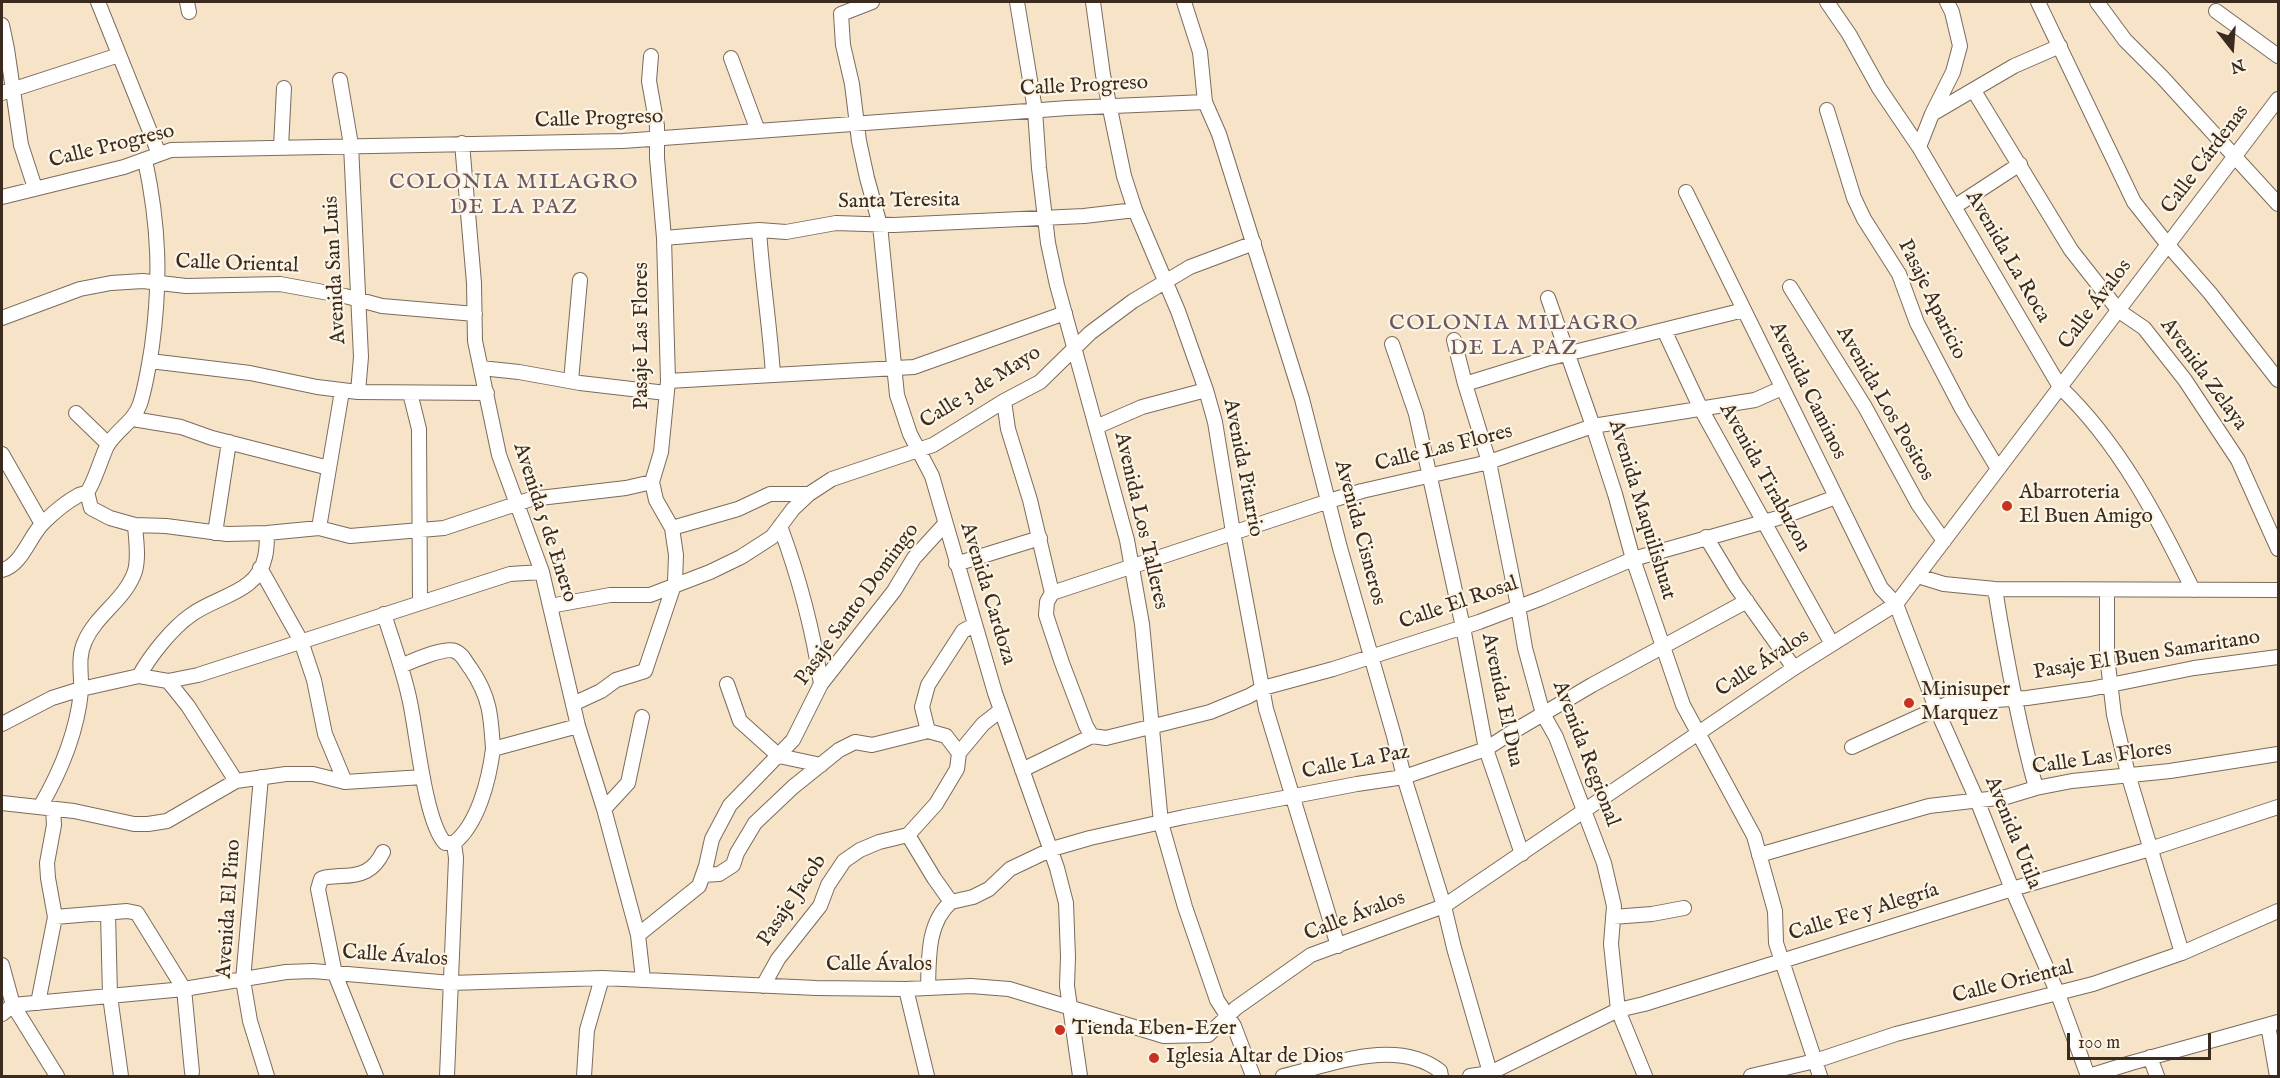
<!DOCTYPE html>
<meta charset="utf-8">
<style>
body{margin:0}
#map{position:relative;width:2280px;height:1078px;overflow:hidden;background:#f6e3c8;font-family:"IM FELL English",serif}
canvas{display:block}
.frame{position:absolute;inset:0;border:3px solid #3b2a1e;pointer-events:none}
.north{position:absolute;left:2202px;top:18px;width:60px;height:60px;-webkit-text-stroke:4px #fcf5e5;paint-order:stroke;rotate:163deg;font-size:16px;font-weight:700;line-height:24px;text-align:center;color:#3b2a1e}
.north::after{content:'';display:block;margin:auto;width:21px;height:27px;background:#3b2a1e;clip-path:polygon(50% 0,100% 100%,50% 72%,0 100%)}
.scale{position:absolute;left:2067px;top:1033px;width:144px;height:27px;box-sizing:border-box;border:3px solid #3b2a1e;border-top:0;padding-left:8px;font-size:18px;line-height:21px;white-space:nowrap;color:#3b2a1e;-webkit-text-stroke:4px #fcf5e5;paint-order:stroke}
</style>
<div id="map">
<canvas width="2280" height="1078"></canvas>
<div class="frame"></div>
<div class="north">N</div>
<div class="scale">100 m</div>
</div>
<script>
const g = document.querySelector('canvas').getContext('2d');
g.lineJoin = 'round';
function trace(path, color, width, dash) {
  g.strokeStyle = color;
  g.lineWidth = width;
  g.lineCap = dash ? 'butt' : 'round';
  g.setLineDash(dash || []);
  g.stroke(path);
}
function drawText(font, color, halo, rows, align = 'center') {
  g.font = font + ' "IM FELL English",serif';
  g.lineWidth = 4.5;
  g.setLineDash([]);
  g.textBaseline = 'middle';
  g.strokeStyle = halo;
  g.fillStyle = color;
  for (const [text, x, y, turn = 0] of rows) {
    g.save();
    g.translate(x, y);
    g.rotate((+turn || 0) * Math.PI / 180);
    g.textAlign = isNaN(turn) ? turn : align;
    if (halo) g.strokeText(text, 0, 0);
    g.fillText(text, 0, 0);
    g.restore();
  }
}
const minor = new Path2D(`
 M98,2l61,152
 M187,2l2,10
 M872,2l-31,12 2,31 9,39 7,57 8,37 13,47 17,170 13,39 22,42 63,217 62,175 9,35 2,54 -1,29 13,90
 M1017,2l18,108 4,58 9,75 9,42 70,255 15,84 19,199 24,84 32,93 17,26 19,50
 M1093,2l10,73 21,101 11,34 43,101 28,79 9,32 18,110 33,177 72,237
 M1184,2l16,50 5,50 14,32 83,265 38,149 54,188 10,41 40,129 10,42 37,128
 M1827,2l22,32 30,54 40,59 141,240c59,56 98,131 133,203
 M2038,2l96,200 34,43 42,48 68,87
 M2097,2l28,38 37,37 116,127
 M2216,11l62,45
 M2,25l5,24 14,96 14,43
 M731,58l27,73
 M340,80l11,65 10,212 -3,35
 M1974,91l97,159 48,61 25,17 41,52 53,80 40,89
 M2,93l117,-38
 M1827,110l27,88 10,21 35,55 18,49 45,86 36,60
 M1932,114l82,-48 46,-20
 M462,143l12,140 1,58 24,114 43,117 36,154 26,83 34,126 5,44
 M281,147l3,-59
 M1919,147l13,-33 21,-42 7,-26 -8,-34 -5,-10
 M1686,192l195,396 15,16 40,104 41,92 35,89 46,105 30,82
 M2,197l122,-30 47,-17 452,-9 445,-33 137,-6
 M1954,207l66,-43
 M759,230c3,48 11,96 14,145
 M664,238l95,-8 27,2 50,-9 58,2 190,-9 51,-6
 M1790,287l75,120 53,97 26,37
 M1548,298l45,128 22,68 18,65 50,146 71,131 21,75 1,32 44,133
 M2,318l78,-29 31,-6 32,-2 43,5 94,-2 65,12 37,10 93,8
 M1664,330l37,79 131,235
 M1454,340l11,44 24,78 29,144 7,42 18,66 13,23 48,126 10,43 -3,38 7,66 27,66
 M1392,344l24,70 47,213 23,122 36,105
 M150,361l100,12 67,14 41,5 129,1
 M481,368l38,4 61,11 86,10
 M571,381l9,-101
 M668,381l246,-14 151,-54
 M1465,384l81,-25 198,-49
 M410,393l9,36 1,174
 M1004,401l4,28 22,71 22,93 -5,9 -1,13 16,48 24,63 6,10
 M76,413l32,31
 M133,419l48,8 31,11 117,30
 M1096,427l46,-20 64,-17
 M2,454l40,70
 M87,492l4,16 19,10 25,7 31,1 61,8 40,-1 52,-5 31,8 94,-8 87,-29 95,-11 26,-6
 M780,526c19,51 33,104 41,158
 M319,528l23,-137
 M672,528l66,-19 32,-15h39l23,-15 101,-34 71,-44 36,-19 50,-49 43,-32 57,-34 64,-24
 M215,533l14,-91
 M1706,537l29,48 59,83
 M956,564l84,-26
 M260,568l41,73 13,39 11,54 20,48
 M2,570c20,-5 27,-33 41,-47 10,-10 23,-21 36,-28 2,-1 6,-1 8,-3 6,-6 15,-36 20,-46 9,-16 27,-24 33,-42 6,-19 9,-39 12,-58 9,-66 7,-121 -7,-186
 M1918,576l26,8 51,5 283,1
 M1995,589c11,68 23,134 41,199
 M2107,590v66l7,59 14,59 54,179
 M1052,593l277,-92 33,-10 127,-29 104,-36 162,-26 27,-12
 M550,606l60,-11h40l60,-23 31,-15 31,-20 21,-28 16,-15
 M384,614c9,29 20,58 26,88 7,32 15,120 35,141h9
 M401,666c11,-5 44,-19 54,-15 8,3 11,12 16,18 19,28 20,47 22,80
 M139,676c11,-20 33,-48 52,-61 25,-19 67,-22 74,-58 2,-8 2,-16 2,-24
 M168,681l30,-6 312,-101 32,-2
 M727,684l13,37 39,35 42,9
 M573,704l28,-13 15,-11 29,-9 30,-89 1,-27 -4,-27 -16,-28 -4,-18 9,-30 7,-71 -4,-143 -7,-80v-32l-8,-45 2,-25
 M2,724l50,-26 29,-9 58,-13 29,5 20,25 48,75
 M928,731l-6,-24 6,-22 35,-54 11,-6
 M1092,736l14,2 104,-26 39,-16 14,-8 70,-19 146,-47 63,-24 91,-39 152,-43 51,-19
 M1852,747l97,-44 78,-5 63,-9 104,-21 84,-11
 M959,753l24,-29 18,-14
 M1022,770l70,-34
 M261,777l-18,203 7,41 17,55
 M2,803l72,8 60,13h14l19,-3 69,-40 50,-7h27l32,8 78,-5
 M40,807c21,-36 37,-74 41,-116 1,-17 -4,-33 4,-50 11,-26 41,-42 50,-70 4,-14 1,-31 0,-46
 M604,809l24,-26 14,-66
 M908,835l26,43 17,24 22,-5 16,-8 21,-20 42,-20 38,-11 94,-21 173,-33 47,-7 82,-28 23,-15 83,-49 155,-84
 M454,843c24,-19 35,-63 39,-94l85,-23
 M1759,855l170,-49 77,-9 30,-9 36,-7 98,-10 108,-17
 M703,875l16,-1 14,-9 4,-12 18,-30 38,-36 46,-37 16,-8 17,3 56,-14 18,5 13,17
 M108,913l2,83 11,80
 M55,917l72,-6 10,2 47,76 8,83
 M1613,917l39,-3 32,-6
 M638,935l61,-49 7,-20 6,-27 18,-34 63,-65 28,-56 73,-93 20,-33 31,-34
 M2,965l11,40 44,71
 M763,986l15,-27 42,-53 8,-21 16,-24 16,-11 19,-8 29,-7 28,-31 21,-35 2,-16
 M928,988c1,-30 -1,-65 23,-86
 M906,989l21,87
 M38,1003l17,-86 -7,-39 -1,-15 7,-38 -1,-16
 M2,1014l11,-9 171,-16 102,-17 27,-1 138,12 151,-5 214,10 90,1 65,-3 38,3 155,47 44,-1 28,-27 75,-53 133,-49 350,-238 102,-64 382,-505
 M2268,1025l9,51
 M2150,1057l7,19
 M376,1076l-41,-102 -17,-85 3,-10c6,-3 12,-2 19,-3 21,0 34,-5 43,-24
 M447,1076l9,-218 -2,-15
 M584,1076l3,-46 15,-52
 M1283,1076c48,-11 113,-39 157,-5l1,5
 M1470,1076l20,-3 128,-63 26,-6 368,-115 138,-40 128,-42
 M1751,1076l64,-15 81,-27 197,-50 89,-31 96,-42
 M2089,1076l42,-13 147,-41`);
const markers = [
 [2007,506,6,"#c8321e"],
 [1909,703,6,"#c8321e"],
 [1060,1030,6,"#c8321e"],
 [1154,1058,6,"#c8321e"]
];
const streetNames = [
 ["Calle Progreso",1084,87,-3],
 ["Calle Progreso",599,120,-2],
 ["Calle Progreso",112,147,-14],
 ["Calle Cárdenas",2206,160,-53],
 ["Santa Teresita",899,202,-1],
 ["Avenida La Roca",2007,257,60],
 ["Calle Oriental",237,265,2],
 ["Avenida San Luis",336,270,-93],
 ["Pasaje Aparicio",1931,300,64],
 ["Calle Ávalos",2096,305,-53],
 ["Pasaje Las Flores",643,336,-90],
 ["Avenida Zelaya",2203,375,54],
 ["Calle 3 de Mayo",981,388,-32],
 ["Avenida Caminos",1807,391,64],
 ["Avenida Los Positos",1884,404,60],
 ["Calle Las Flores",1444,449,-14],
 ["Avenida Pitarrio",1242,468,79],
 ["Avenida Tirabuzon",1764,478,61],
 ["Avenida Maquilishuat",1641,510,73],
 ["Avenida Los Talleres",1140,521,77],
 ["Avenida 5 de Enero",544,523,72],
 ["Avenida Cisneros",1359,533,75],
 ["Avenida Cardoza",987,594,73],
 ["Calle El Rosal",1459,604,-19],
 ["Pasaje Santo Domingo",858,605,-54],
 ["Pasaje El Buen Samaritano",2147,656,-9],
 ["Calle Ávalos",1763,664,-33],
 ["Avenida El Dua",1501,700,78],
 ["Avenida Regional",1585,754,69],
 ["Calle Las Flores",2102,759,-8],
 ["Calle La Paz",1356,763,-11],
 ["Avenida Utila",2012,833,68],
 ["Pasaje Jacob",793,901,-56],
 ["Avenida El Pino",230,909,-86],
 ["Calle Fe y Alegría",1864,913,-17],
 ["Calle Ávalos",1355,917,-21],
 ["Calle Ávalos",395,957,4],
 ["Calle Ávalos",879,966],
 ["Calle Oriental",2013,983,-14]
];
const poiNames = [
 ["Abarroteria",2019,494],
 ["El Buen Amigo",2019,518],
 ["Minisuper",1921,691],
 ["Marquez",1921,715],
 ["Tienda Eben-Ezer",1072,1030],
 ["Iglesia Altar de Dios",1166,1058]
];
const neighbourhoodNames = [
 ["COLONIA MILAGRO",514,183],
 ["DE LA PAZ",514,208],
 ["COLONIA MILAGRO",1514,324],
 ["DE LA PAZ",1514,349]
];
trace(minor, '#7c6b5a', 16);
trace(minor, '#fff', 14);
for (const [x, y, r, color] of markers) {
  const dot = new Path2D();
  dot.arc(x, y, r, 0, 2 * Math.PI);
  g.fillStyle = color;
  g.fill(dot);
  trace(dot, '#fcf5e5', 2);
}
drawText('21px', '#3b2a1e', '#fcf5e5', streetNames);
drawText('21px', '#3b2a1e', '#fcf5e5', poiNames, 'left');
g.letterSpacing = '1.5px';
drawText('22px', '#6b5860', '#fcf5e5', neighbourhoodNames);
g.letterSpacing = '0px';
</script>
